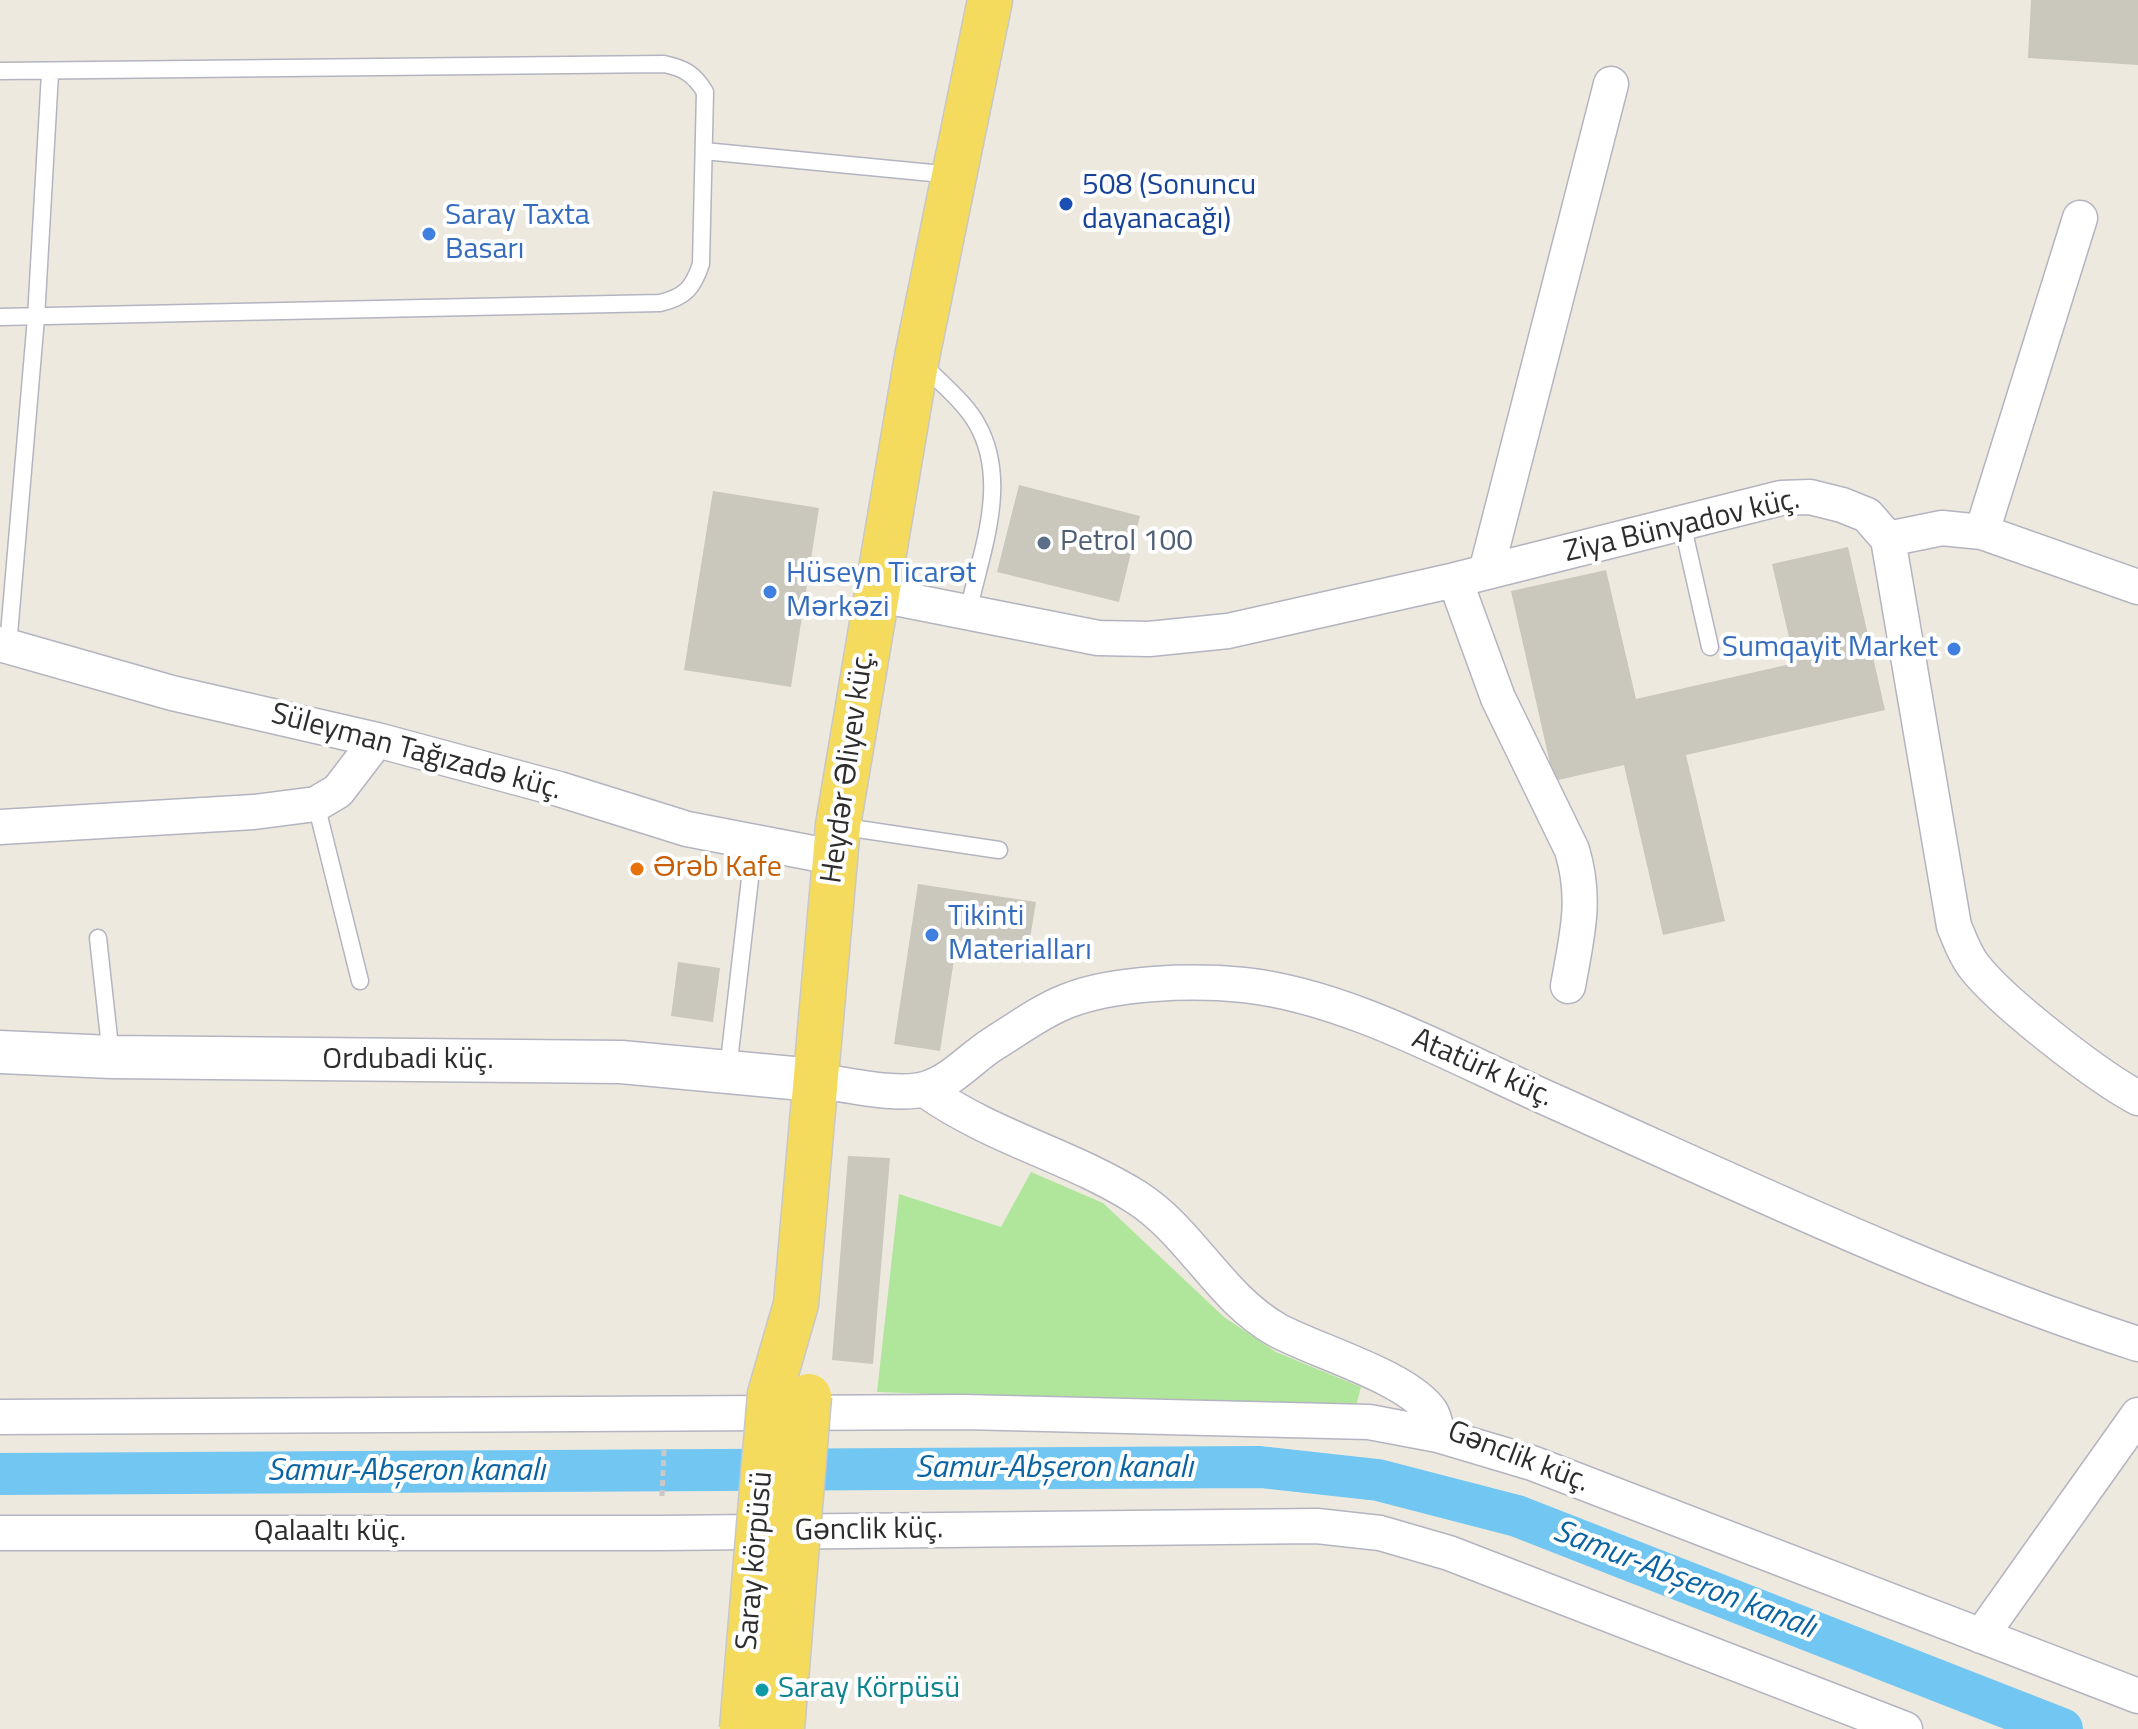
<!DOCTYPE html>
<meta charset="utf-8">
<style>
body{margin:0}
canvas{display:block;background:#eee9df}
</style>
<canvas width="2138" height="1729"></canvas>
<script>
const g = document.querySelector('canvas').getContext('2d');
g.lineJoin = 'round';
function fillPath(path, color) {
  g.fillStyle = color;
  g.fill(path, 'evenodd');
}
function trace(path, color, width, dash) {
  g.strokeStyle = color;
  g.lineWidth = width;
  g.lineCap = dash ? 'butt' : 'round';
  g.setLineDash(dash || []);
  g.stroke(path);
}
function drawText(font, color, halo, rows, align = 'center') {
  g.font = font + ' "Titillium Web",sans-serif';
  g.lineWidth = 8;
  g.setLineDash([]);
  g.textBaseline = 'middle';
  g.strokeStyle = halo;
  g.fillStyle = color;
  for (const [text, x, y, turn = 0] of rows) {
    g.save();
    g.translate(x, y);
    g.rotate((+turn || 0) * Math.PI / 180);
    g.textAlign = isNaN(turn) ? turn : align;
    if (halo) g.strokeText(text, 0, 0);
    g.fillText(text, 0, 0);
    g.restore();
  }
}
const green = new Path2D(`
 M1031,1172l72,31 121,114 52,35 85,35 -6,23 -478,-18 22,-198 102,33z`);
const canal = new Path2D(`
 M0,1474l1260,-7 118,13 139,36 545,213`);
const building = new Path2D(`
 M2031,0h107v65l-110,-7z
 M1019,485l121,31 -21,86 -122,-30z
 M713,491l106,17 -28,179 -107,-17z
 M1848,547l37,163 -199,45 39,166 -62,14 -39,-170 -70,16 -43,-190 95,-21 30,129 159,-36 -23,-99z
 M918,884l118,18 -8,49 -71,-11 -17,111 -46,-7z
 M678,962l42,6 -7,54 -42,-6z
 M848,1156l42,2 -17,206 -41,-4z`);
const path = new Path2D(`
 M662,1496l2,-46`);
const service = new Path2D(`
 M0,71l664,-7c20,4 30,10 41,28l-4,172c-8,24 -16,33 -41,39l-660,14
 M704,151l249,24
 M923,364c17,19 42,38 54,60 33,58 4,128 -9,188
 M1682,523l28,124
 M8,646l28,-328 14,-245
 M316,804l44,177
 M838,826l161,24
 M98,938l13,118
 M728,1070l26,-226`);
const minor = new Path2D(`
 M1982,532l98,-314
 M1888,539l54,-11 40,4 156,55
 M1486,572l125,-488
 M1455,580l43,118 74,152c15,50 5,85 -4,136
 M875,594l223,44 51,1 79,-8 227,-51 326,-82 29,-1 32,8 25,10 21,24 66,387c6,14 10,27 19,39 28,37 124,111 165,133
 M0,644l172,49 205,47 182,49 128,40 146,28
 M0,827l254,-15 62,-8 22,-13 39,-51
 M814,1080c30,4 87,18 114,8 25,-8 43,-30 65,-44 23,-14 48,-33 74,-43 48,-19 125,-21 177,-16 103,11 212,73 307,115 193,86 385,179 587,244
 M925,1090c68,48 144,65 211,107 55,35 83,100 141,133 38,21 131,47 154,82 4,6 5,16 7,23l94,28 606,233
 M0,1417l964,-5 405,10 69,13
 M0,1533h661l656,-7 63,7 69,20 456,176
 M1981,1636l157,-221`);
const tertiary = new Path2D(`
 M0,1052l111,5 510,5 193,18`);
const primary = new Path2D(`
 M770,1394l26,-90 42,-479 79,-468 73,-357`);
const primaryBridge = new Path2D(`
 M742,1729l28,-335
 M782,1729l27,-333`);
const markers = [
 [1066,204,8,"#1a4fb4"],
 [429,234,8,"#3f7fe0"],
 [1044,543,8,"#5c6f8a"],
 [770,592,8,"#3f7fe0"],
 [1954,649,8,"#3f7fe0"],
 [637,869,8,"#e8710a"],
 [932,935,8,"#3f7fe0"],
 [762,1690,8,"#0f9aa8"]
];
const transitNames = [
 ["508 (Sonuncu",1082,187],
 ["dayanacağı)",1082,221]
];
const shopNames = [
 ["Saray Taxta",445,217],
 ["Basarı",445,251],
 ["Hüseyn Ticarət",786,575],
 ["Mərkəzi",786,609],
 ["Sumqayit Market",1938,649,"right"],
 ["Tikinti",948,918],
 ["Materialları",948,952]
];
const streetNames = [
 ["Ziya Bünyadov küç.",1682,527,-13],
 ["Süleyman Tağızadə küç.",416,753,15],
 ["Heydər Əliyev küç.",849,767,-82],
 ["Ordubadi küç.",408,1061],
 ["Atatürk küç.",1482,1069,24],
 ["Gənclik küç.",1518,1458,21],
 ["Gənclik küç.",869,1531,-1],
 ["Qalaaltı küç.",330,1533],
 ["Saray körpüsü",756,1561,-85]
];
const serviceNames = [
 ["Petrol 100",1060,543]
];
const foodNames = [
 ["Ərəb Kafe",653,869]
];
const cultureNames = [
 ["Saray Körpüsü",778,1690]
];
const waterNames = [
 ["Samur-Abşeron kanalı",1054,1469],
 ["Samur-Abşeron kanalı",406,1472],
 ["Samur-Abşeron kanalı",1684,1581,21]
];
fillPath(green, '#afe69b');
trace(canal, '#71c7f2', 42);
fillPath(building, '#cac7bd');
trace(service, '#b3b4c0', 19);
trace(minor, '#b3b4c0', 37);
trace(tertiary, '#b3b4c0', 45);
trace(primary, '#c8c8c8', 47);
trace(path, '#c8c8c8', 5, [6, 4]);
trace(service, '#fff', 16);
trace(minor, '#fff', 34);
trace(tertiary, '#fff', 42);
trace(primary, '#f4db5e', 44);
trace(primaryBridge, '#c8c8c8', 47, []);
trace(primaryBridge, '#f4db5e', 44);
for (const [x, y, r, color] of markers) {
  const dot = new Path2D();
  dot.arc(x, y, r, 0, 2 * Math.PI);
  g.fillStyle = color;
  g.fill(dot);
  trace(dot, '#fff', 3);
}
drawText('30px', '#164399', '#fff', transitNames, 'left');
drawText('30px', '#366cbe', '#fff', shopNames, 'left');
drawText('30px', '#2d2d2d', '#fff', streetNames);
drawText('30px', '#4e5e75', '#fff', serviceNames, 'left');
drawText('30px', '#c56008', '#fff', foodNames, 'left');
drawText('30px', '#0d838f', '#fff', cultureNames, 'left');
drawText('italic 32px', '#0a64a3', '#fff', waterNames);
</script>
